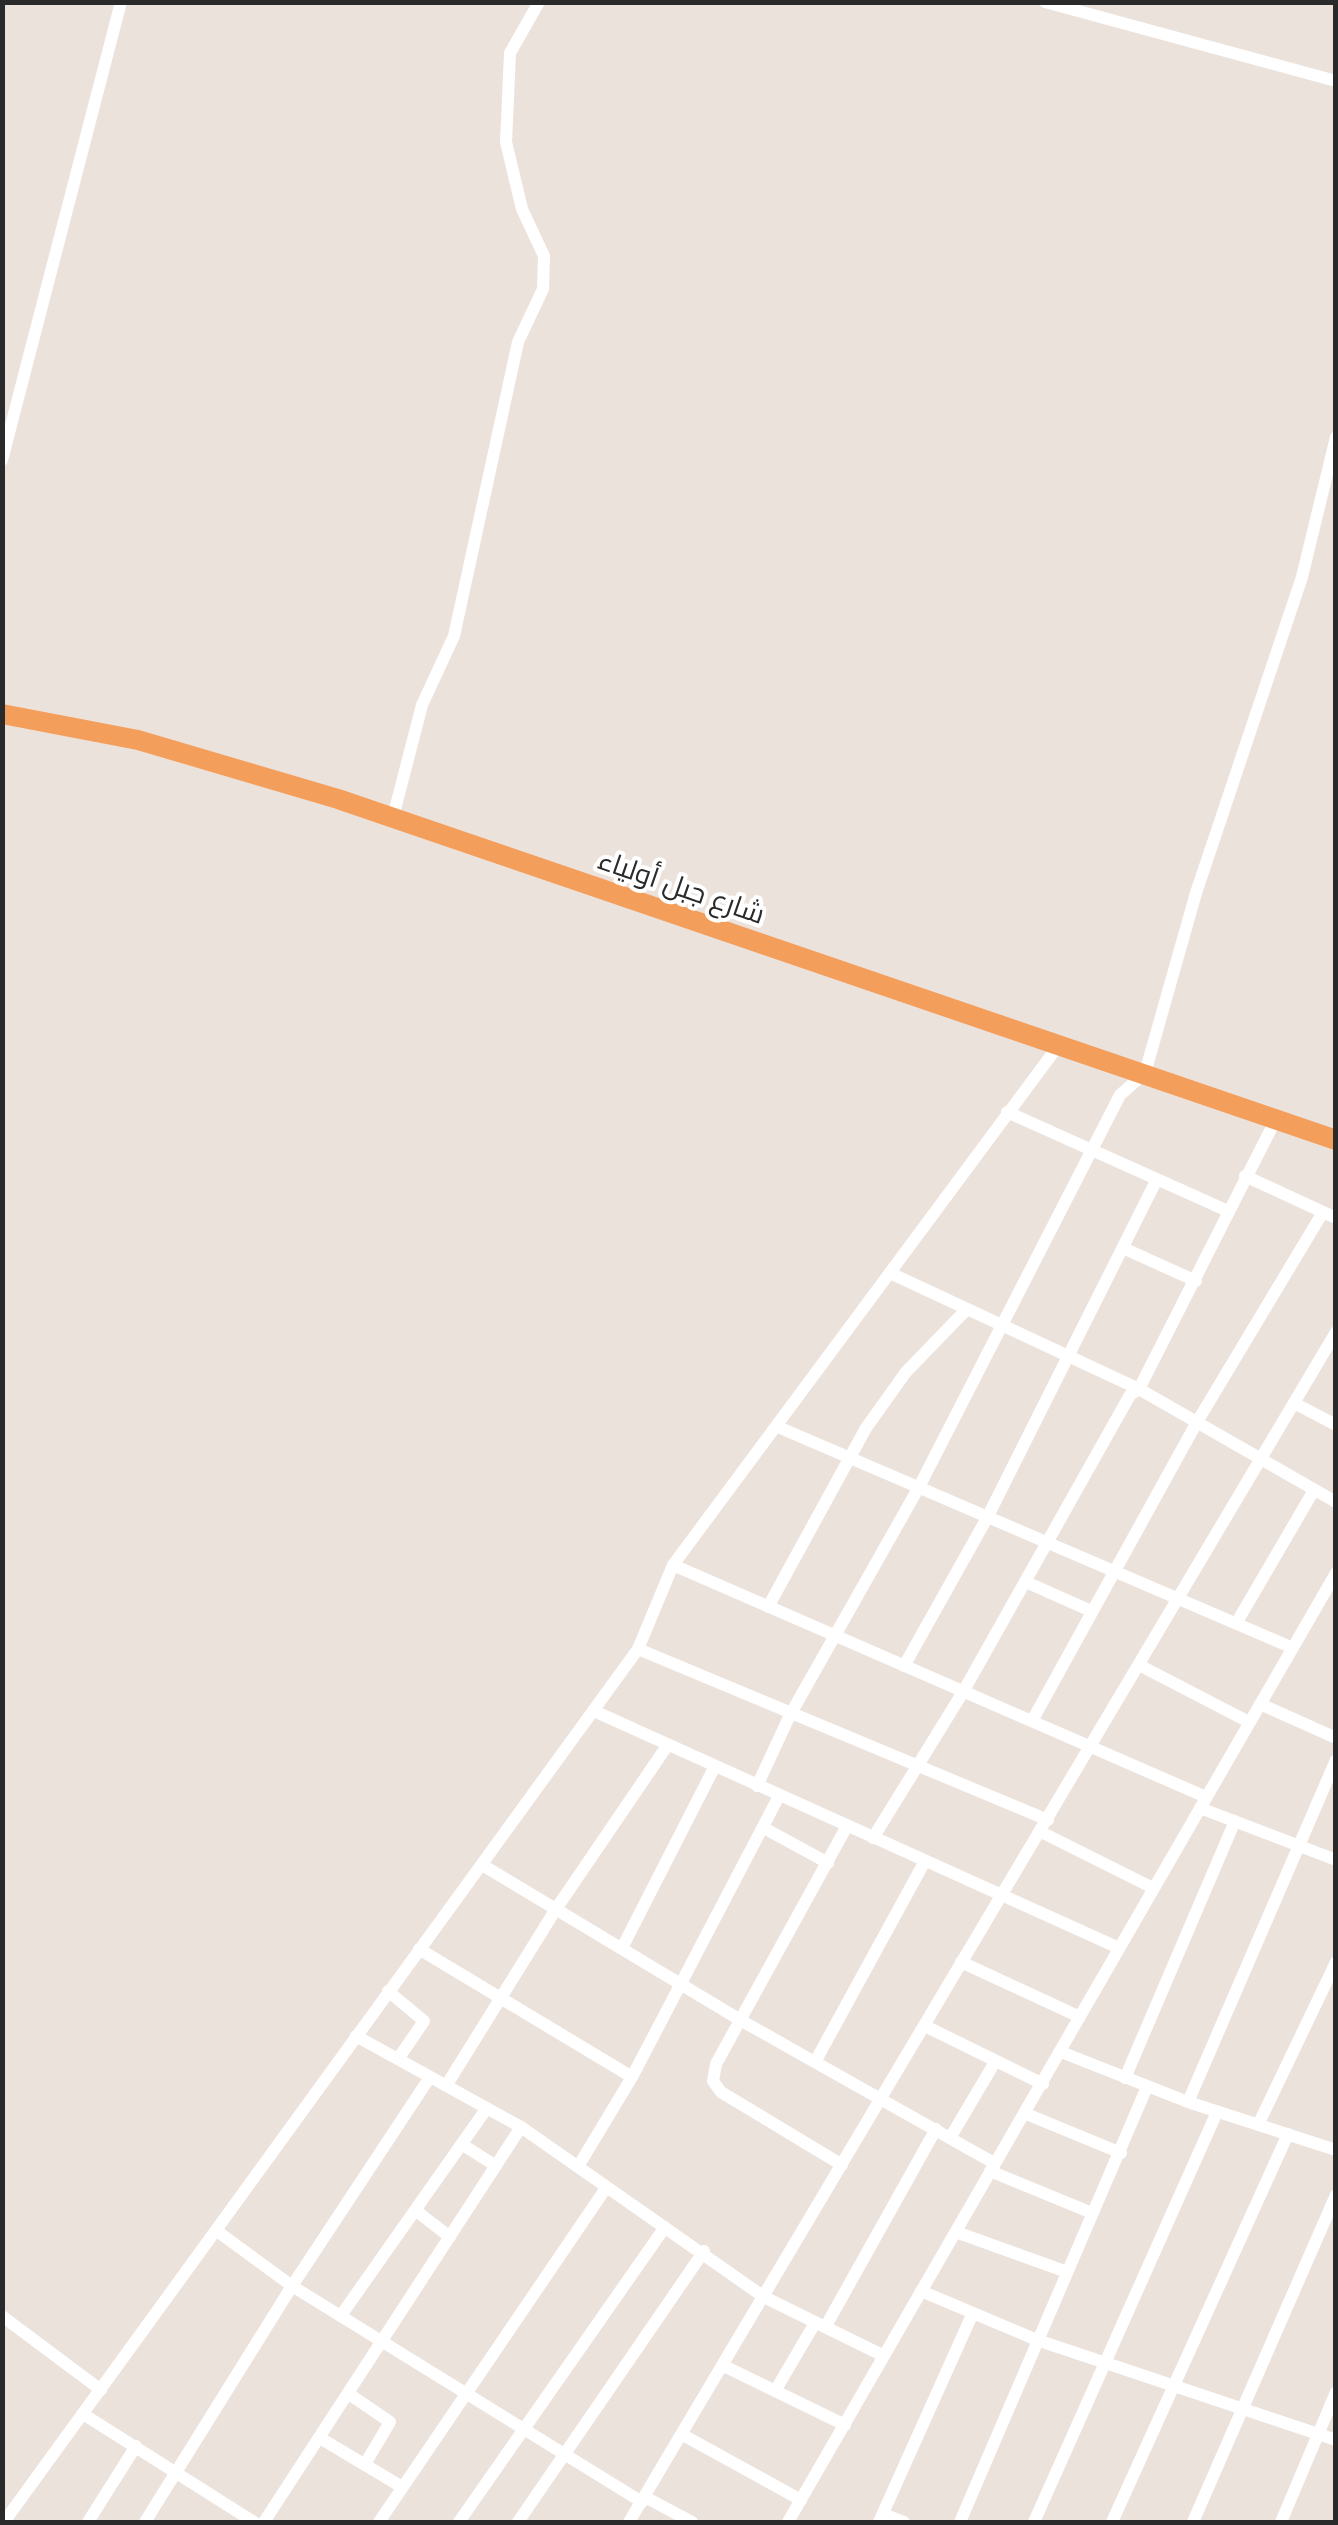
<!DOCTYPE html>
<meta charset="utf-8">
<style>
body{margin:0}
#map{position:relative;width:1338px;height:2525px;overflow:hidden;background:#ece2dc;font-family:Raleway,sans-serif}
canvas{display:block}
.frame{position:absolute;inset:0;border:5px solid #2a2a2a;pointer-events:none}
</style>
<div id="map">
<canvas width="1338" height="2525"></canvas>
<div class="frame"></div>
</div>
<script>
const g = document.querySelector('canvas').getContext('2d');
g.lineJoin = 'round';
function trace(path, color, width, dash) {
  g.strokeStyle = color;
  g.lineWidth = width;
  g.lineCap = dash ? 'butt' : 'round';
  g.setLineDash(dash || []);
  g.stroke(path);
}
function drawText(font, color, halo, rows, align = 'center') {
  g.font = font + ' Raleway,Cairo,sans-serif';
  g.lineWidth = 8;
  g.setLineDash([]);
  g.textBaseline = 'middle';
  g.strokeStyle = halo;
  g.fillStyle = color;
  for (const [text, x, y, turn = 0] of rows) {
    g.save();
    g.translate(x, y);
    g.rotate((+turn || 0) * Math.PI / 180);
    g.textAlign = isNaN(turn) ? turn : align;
    if (halo) g.strokeText(text, 0, 0);
    g.fillText(text, 0, 0);
    g.restore();
  }
}
const minor = new Path2D(`
 M1045,2l291,79
 M2,460l119,-458
 M393,817l29,-112 32,-69 64,-294 25,-53 1,-33 -22,-47 -16,-67 4,-89 29,-51
 M1007,1112l221,99
 M1245,1176l91,42
 M1123,1248l73,33
 M890,1273l249,116 197,113
 M1294,1403l42,22
 M778,1427l515,221
 M673,1565l533,232
 M1026,1582l65,29
 M768,1607l98,-179 40,-56 61,-63
 M1237,1622l77,-132
 M638,1649l410,171
 M1139,1665l110,57
 M904,1666l83,-148 169,-337
 M1260,1704l76,34
 M594,1711l525,237
 M1032,1721l165,-299 126,-210
 M757,1786l33,-71 129,-228 201,-392 25,-22 51,-180 106,-316 34,-140
 M1200,1808l136,52
 M764,1828l64,35
 M1041,1832l112,56
 M873,1838l90,-146 167,-297 9,-6 137,-270
 M484,1866l258,155 252,142
 M622,1948l92,-180
 M419,1949l213,128
 M961,1962l119,55
 M388,1991l36,30 -26,38
 M925,2026l118,58
 M356,2036l165,91 243,170 120,59
 M1061,2052l127,50 148,48
 M815,2062l110,-201
 M1125,2078l110,-257
 M446,2086l110,-177 111,-163
 M1188,2102l148,-342
 M1024,2113l97,40
 M1258,2125l78,-163
 M950,2138l45,-76
 M463,2145l33,21
 M579,2165l53,-88 147,-281
 M842,2165l-121,-73 -8,-11 3,-17 131,-238
 M990,2171l102,42
 M415,2210l35,27
 M217,2231l75,55 350,216
 M956,2232l111,40
 M921,2291l116,49 299,100
 M342,2314l145,-206
 M2,2316l99,74
 M827,2324l109,-195
 M724,2366l121,59
 M775,2391l40,-68
 M349,2394l41,28 -25,42
 M83,2414l171,108
 M683,2435l118,65
 M320,2438l82,49
 M645,2497l47,25
 M883,2514l21,8
 M4,2522l634,-873 35,-84 385,-519
 M88,2522l48,-76
 M145,2522l147,-236 138,-209
 M264,2522l257,-395
 M379,2522l227,-334
 M459,2522l206,-295
 M518,2522l186,-271
 M629,2522l707,-1190
 M788,2522l548,-949
 M879,2522l93,-207
 M960,2522l187,-435
 M1034,2522l183,-410
 M1112,2522l176,-388
 M1193,2522l143,-327
 M1281,2522l55,-130`);
const trunk = new Path2D(`
 M2,714l136,26 200,59 998,341`);
const streetNames = [
 ["شارع جبل أولياء",681,888,19]
];
trace(minor, '#fff', 12);
trace(trunk, '#f49e5c', 20);
drawText('28px', '#2a2a2a', '#fff', streetNames);
</script>
